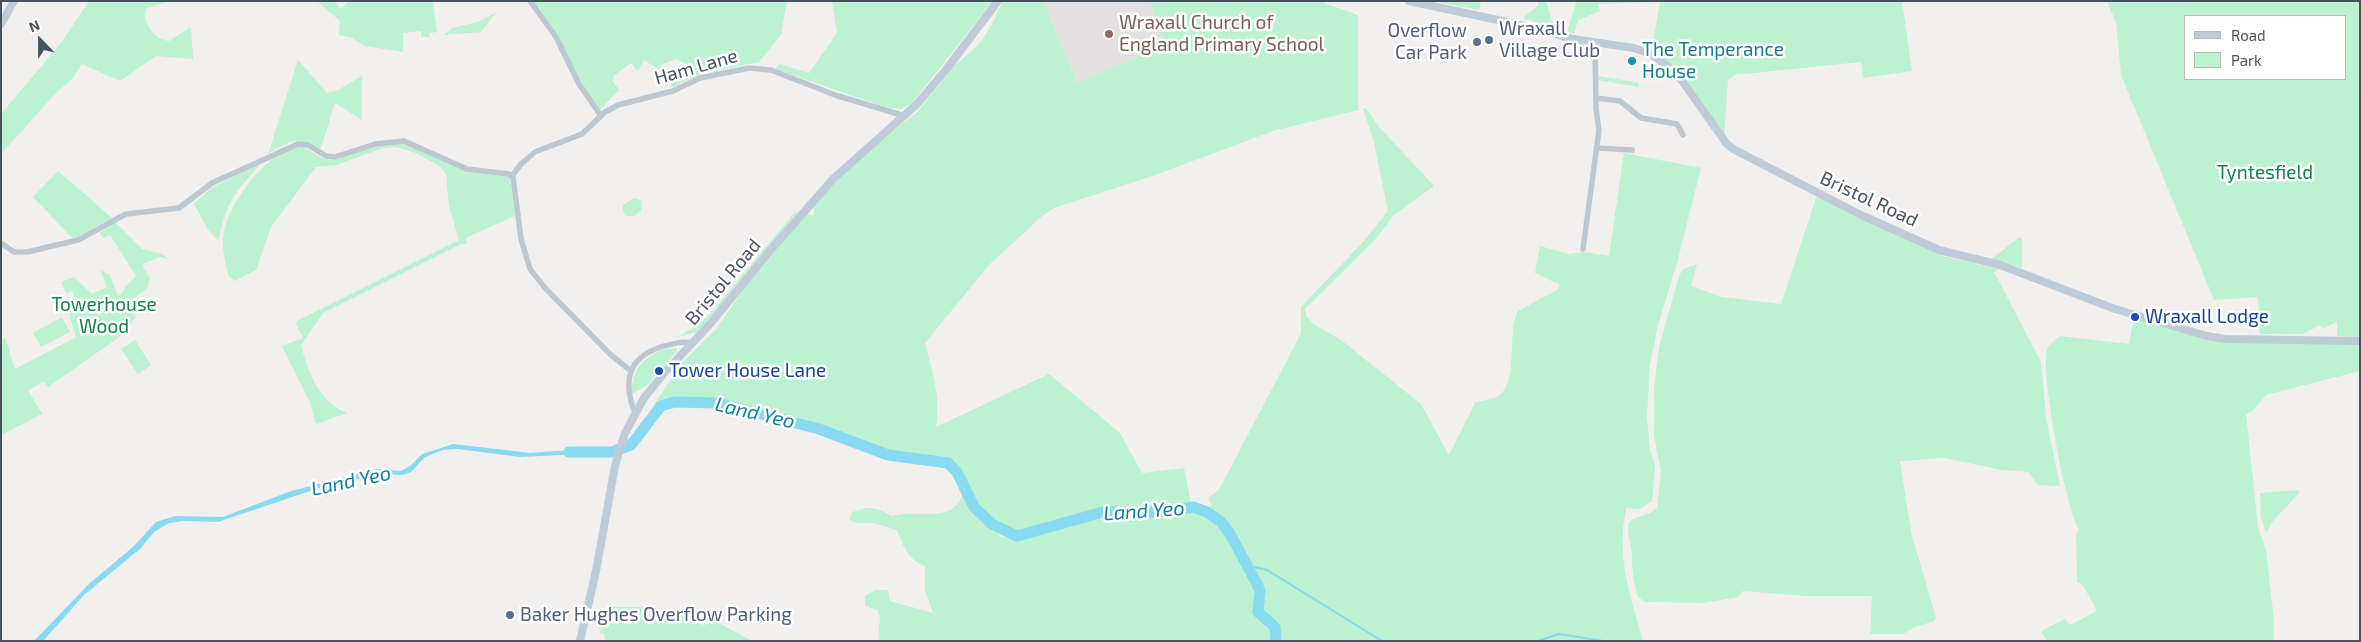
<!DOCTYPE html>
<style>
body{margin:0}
#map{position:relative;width:2361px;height:642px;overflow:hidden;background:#f2efef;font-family:"Exo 2",sans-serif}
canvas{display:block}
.frame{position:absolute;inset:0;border:2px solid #47535e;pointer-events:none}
.legend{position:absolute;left:2184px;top:15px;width:162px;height:65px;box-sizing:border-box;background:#fff;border:1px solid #b5babf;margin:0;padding:6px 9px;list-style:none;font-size:15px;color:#47535e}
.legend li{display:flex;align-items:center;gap:10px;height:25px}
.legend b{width:25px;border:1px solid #b5babf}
.north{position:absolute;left:15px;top:15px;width:50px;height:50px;-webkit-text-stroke:4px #fff;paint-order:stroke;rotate:338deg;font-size:14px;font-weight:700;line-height:20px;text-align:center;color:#47535e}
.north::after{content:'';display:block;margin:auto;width:18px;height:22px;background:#47535e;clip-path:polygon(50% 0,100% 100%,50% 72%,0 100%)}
</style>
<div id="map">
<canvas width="2361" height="642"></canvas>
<div class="frame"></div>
<ul class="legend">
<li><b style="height:6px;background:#bfcbd7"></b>Road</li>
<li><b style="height:14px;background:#bcf1d1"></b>Park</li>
</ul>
<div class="north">N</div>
</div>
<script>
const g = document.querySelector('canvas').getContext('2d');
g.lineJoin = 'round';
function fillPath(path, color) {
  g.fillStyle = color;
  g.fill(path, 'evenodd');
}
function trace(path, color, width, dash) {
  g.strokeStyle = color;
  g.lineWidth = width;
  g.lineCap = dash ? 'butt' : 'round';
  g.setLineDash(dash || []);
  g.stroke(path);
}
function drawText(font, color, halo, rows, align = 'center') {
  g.font = font + ' "Exo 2",sans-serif';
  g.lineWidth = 5;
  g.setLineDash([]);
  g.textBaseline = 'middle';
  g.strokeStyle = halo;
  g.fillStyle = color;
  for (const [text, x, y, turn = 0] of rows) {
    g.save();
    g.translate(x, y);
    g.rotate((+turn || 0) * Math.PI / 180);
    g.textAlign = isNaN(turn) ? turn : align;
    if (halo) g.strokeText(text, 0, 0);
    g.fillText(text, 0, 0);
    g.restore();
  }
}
const education = new Path2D(`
 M1043,1h106l16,43 -88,39z`);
const green = new Path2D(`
 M89,1h82l-24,7c-6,14 7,32 22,33l22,-14 2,32 -37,-3 -36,25 -38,-17 -10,15 -17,15 -54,60v-40l60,-71z
 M317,1h16l8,7 6,-5 12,-2h74l4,31 -8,1v4h-8v-6l-18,2v19l-38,-6 -15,-9 -11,-2 1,-14z
 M533,1h254l-6,34 -22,27 -55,11 -34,15c4,-9 12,-14 16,-24l-10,-5 -15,6 3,8 -20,-13 -6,11 -7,-8 -18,13 1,3 -2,1 7,10 -19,20 -13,-17z
 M832,1h161l-82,103 -10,5 -16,-2 -110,-38 5,-5 29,9 28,-40z
 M1003,1h40l34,82 88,-39 -16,-43h176l-1,2 34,12v95l-85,21 -118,44 -101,33 -13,9 -52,48 -64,78c7,28 16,55 11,84l113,-53 71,59 22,40 42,-5 7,36 16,5 5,-4 -4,-6 12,-11 76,-145 5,-10v-26l62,-65 25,-31 -15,-73 -10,-29 3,-1 13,19 55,59 -40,29 -20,26 -69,68 2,8 8,8 26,15 80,64 28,51 26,-52c7,-3 15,-3 22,-6 23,-13 9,-66 21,-86l39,-21 3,-5 -25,-12 5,-27 29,8 16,-2 24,4 15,-103 77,15 -24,95 -19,62 -8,40 -3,51 3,33 5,17 -3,35 -12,8 -14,-1c-10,48 4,87 17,133h-765l2,-24 -3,-7 -12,-4v-10l11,-6h12l2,11 43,12 -8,-23v-24c-17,-6 -22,-20 -28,-36l-24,-7h-15l-8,-3 1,-7c17,-8 25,-6 41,3 25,-8 61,10 72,-24l8,16 30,30 2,-1 -38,-45 -10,-24 -10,-7 -29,-5h-20l-74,-27 -38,-11 -20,-2 -40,-13h-49l-25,6 30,-45 35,-35 31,-45 60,-70 5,2 2,-2v-9l41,-43 62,-50 38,-47 23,-19 14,-22z
 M1433,1h48l-2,9z
 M1539,1h7l8,27 -31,-10 14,-11z
 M1577,1h325l10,70 -49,7 -2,-16 -127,13 -6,5 -4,57 -39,-60 -33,-28 8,-47 -62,2 2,7 -22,9 -4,14 -7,-3z
 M2107,1h253v337l-23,-2v-14l-15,7 -2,-4 -17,9h-43l-2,-37 -44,3 -93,-225 -5,-53zM2185,16h160v63h-160z
 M496,13l-15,19 -37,3 8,-7 26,-6z
 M298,60l29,33 11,-3 24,-14v44l-27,-17 -15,48c-23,-16 -30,-10 -52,3z
 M1598,76l41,7v4l-41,-7z
 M403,143l66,29 41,5 5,39 -50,22 2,6h-6l-138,69 -22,32c7,27 18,57 46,68l-31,11 -6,-22 -28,-56 21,-8 -8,-16 164,-82 -10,-35 -3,-31 -5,-7 -25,-14 -19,-6 -14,1 -47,17 -20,2 -45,60 -15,43 -21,11 -6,-4c-4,-15 -8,-30 -5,-45 5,-29 47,-88 80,-85l18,11 10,2 44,-15z
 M261,163c-25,30 -36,38 -42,78l-10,-10 -15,-27 17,-16z
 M58,171l54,47 -39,21 -40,-42z
 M1817,195l37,21 89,40 55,13 -4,3 47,90 5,56 14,68 -22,-1 -10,-13 -26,-2 -57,-12 -45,3 11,71 25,86 -2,3 -21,7 -10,6h-33l2,-38h-65l-64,-5 -5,6 -34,6 -59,-1 -7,-5c-5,-18 -6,-24 -6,-43 -1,-12 -6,-20 -3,-32 8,-8 20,-5 28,-14l4,-38 -7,-33v-51l6,-43 19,-67 4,-7 14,-5 -6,22 30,11 60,7z
 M634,198l8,3 -1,9 -6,6h-9l-3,-5v-6z
 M796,211l1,2 -94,113 -6,6 -20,5 21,-12 12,-11z
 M115,222l27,27 20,5 6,5 -7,-2 -17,6 -1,4 7,11 -3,10 -18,15 7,13 -6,10 -4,2 2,3 -80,56 -4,-5 -16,8 14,24 -41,21v-94l4,-4 10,32 61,-32 -7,-23 10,-4 -7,-19 -6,2 -5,-11 13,-5 18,17 15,-7 -7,-17 10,5 8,21 4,-2 4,-8 10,-10 -26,-41 -7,3 -3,-5z
 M2020,237l2,3v28l-31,-9z
 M62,317l8,15 -29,15 -8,-14z
 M2134,317l65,20 161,7v27l-94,24 -14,17 -6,2 12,113 8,23 8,70v21h-227l-6,-10 24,-12 5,6 27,-14 -14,-26 -6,-3 -1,-48 3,-5c-13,-19 -39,-158 -32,-179 2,-6 8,-10 13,-14l69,8z
 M135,340l16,25 -13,9 -17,-25z
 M676,348l1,3 -31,35 -14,8c-2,-27 18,-45 44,-46z
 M2298,490l2,2 -27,29 -7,12 -5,-15 -1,-25z
 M610,607h30l42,7 21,11 14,-3 35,19h-146l-3,-9 -2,2 -5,-16z`);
const water = new Path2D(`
 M453,444l77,9 53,-4 -1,5 -61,3 -64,-8 -14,1 -18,7 -14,15 -9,3 -23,-1 -63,15 -98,33 -35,-1 -14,2 -15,9 -13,16 -57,47 -41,46h-9l56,-58 44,-37 22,-24 19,-6 48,1 68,-26 87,-22 23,2 9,-5 12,-12z`);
const stream = new Path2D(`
 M1246,565l21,5 115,71
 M1538,641l21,-7 44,7`);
const river = new Path2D(`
 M569,452h43l19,-7 30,-39 14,-4 43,1 101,26 69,26 60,8 9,9 17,35 18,17 25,12 86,-24h57l33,-5 14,5 14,10 8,10 28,52 3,7 -2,21 17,15 1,14`);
const street = new Path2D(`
 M530,1l26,36 23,47 22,32
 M1596,98l24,3 21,17 36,6 6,11
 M1597,148l35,2
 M512,176l9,-12 14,-12 47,-18 23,-22 13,-7 55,-14 27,-13 49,-10 22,2 64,25 70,21
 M1,243l13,9h13l51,-12 48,-26 53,-6 33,-25 86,-39 10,1 18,11 9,1 40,-13 29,-3 63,28 42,5 4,3 8,62 9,30 15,19 66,67 20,16
 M1583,249l16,-119 -3,-21 -1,-65
 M635,413c-12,-31 -8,-55 26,-66 11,-3 20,-6 31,-4`);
const secondary = new Path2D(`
 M1409,1l103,22 61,16 61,9 17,6 20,15 12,13 43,61 7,6 128,66 78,35 61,15 115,44 92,27 18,3 135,2
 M1,24l13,-23
 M580,641l16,-70 19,-105 10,-33 19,-35 22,-27 45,-48 57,-70 65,-74 84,-75 28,-33 53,-70`);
const markers = [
 [1109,34,5,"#8d6e63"],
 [1489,40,5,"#5c6f8a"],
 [1477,42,5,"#5c6f8a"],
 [1632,61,5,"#0f9aa8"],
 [2135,317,5,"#1a4fb4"],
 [659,371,5,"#1a4fb4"],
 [510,615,5,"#5c6f8a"]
];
const educationNames = [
 ["Wraxall Church of",1119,23],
 ["England Primary School",1119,45]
];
const serviceNames = [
 ["Wraxall",1499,29],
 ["Village Club",1499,51],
 ["Overflow",1467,31,"right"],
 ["Car Park",1467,53,"right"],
 ["Baker Hughes Overflow Parking",520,615]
];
const cultureNames = [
 ["The Temperance",1642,50],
 ["House",1642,72]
];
const streetNames = [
 ["Ham Lane",696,67,-16],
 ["Bristol Road",1869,199,25],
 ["Bristol Road",723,282,-50]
];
const parkNames = [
 ["Tyntesfield",2265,173],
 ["Towerhouse",104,305],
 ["Wood",104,327]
];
const transitNames = [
 ["Wraxall Lodge",2145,317],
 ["Tower House Lane",669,371]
];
const waterNames = [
 ["Land Yeo",755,413,13],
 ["Land Yeo",351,481,-12],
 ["Land Yeo",1144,511,-4]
];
fillPath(education, '#e3e0e1');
fillPath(green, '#bcf1d1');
fillPath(water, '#88daf0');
trace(stream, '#88daf0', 2);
trace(river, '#88daf0', 11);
trace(street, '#bdc7cf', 5.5);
trace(secondary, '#bfcbd7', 8);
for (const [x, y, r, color] of markers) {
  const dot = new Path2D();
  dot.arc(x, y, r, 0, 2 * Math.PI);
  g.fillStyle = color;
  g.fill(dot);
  trace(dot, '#fff', 2);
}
drawText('19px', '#785e54', '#fff', educationNames, 'left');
drawText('19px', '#4e5e75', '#fff', serviceNames, 'left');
drawText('19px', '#0d838f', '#fff', cultureNames, 'left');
drawText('19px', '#47535e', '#fff', streetNames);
drawText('19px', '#13834b', '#fff', parkNames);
drawText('19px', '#164399', '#fff', transitNames, 'left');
drawText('italic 20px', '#0881a1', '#fff', waterNames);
</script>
